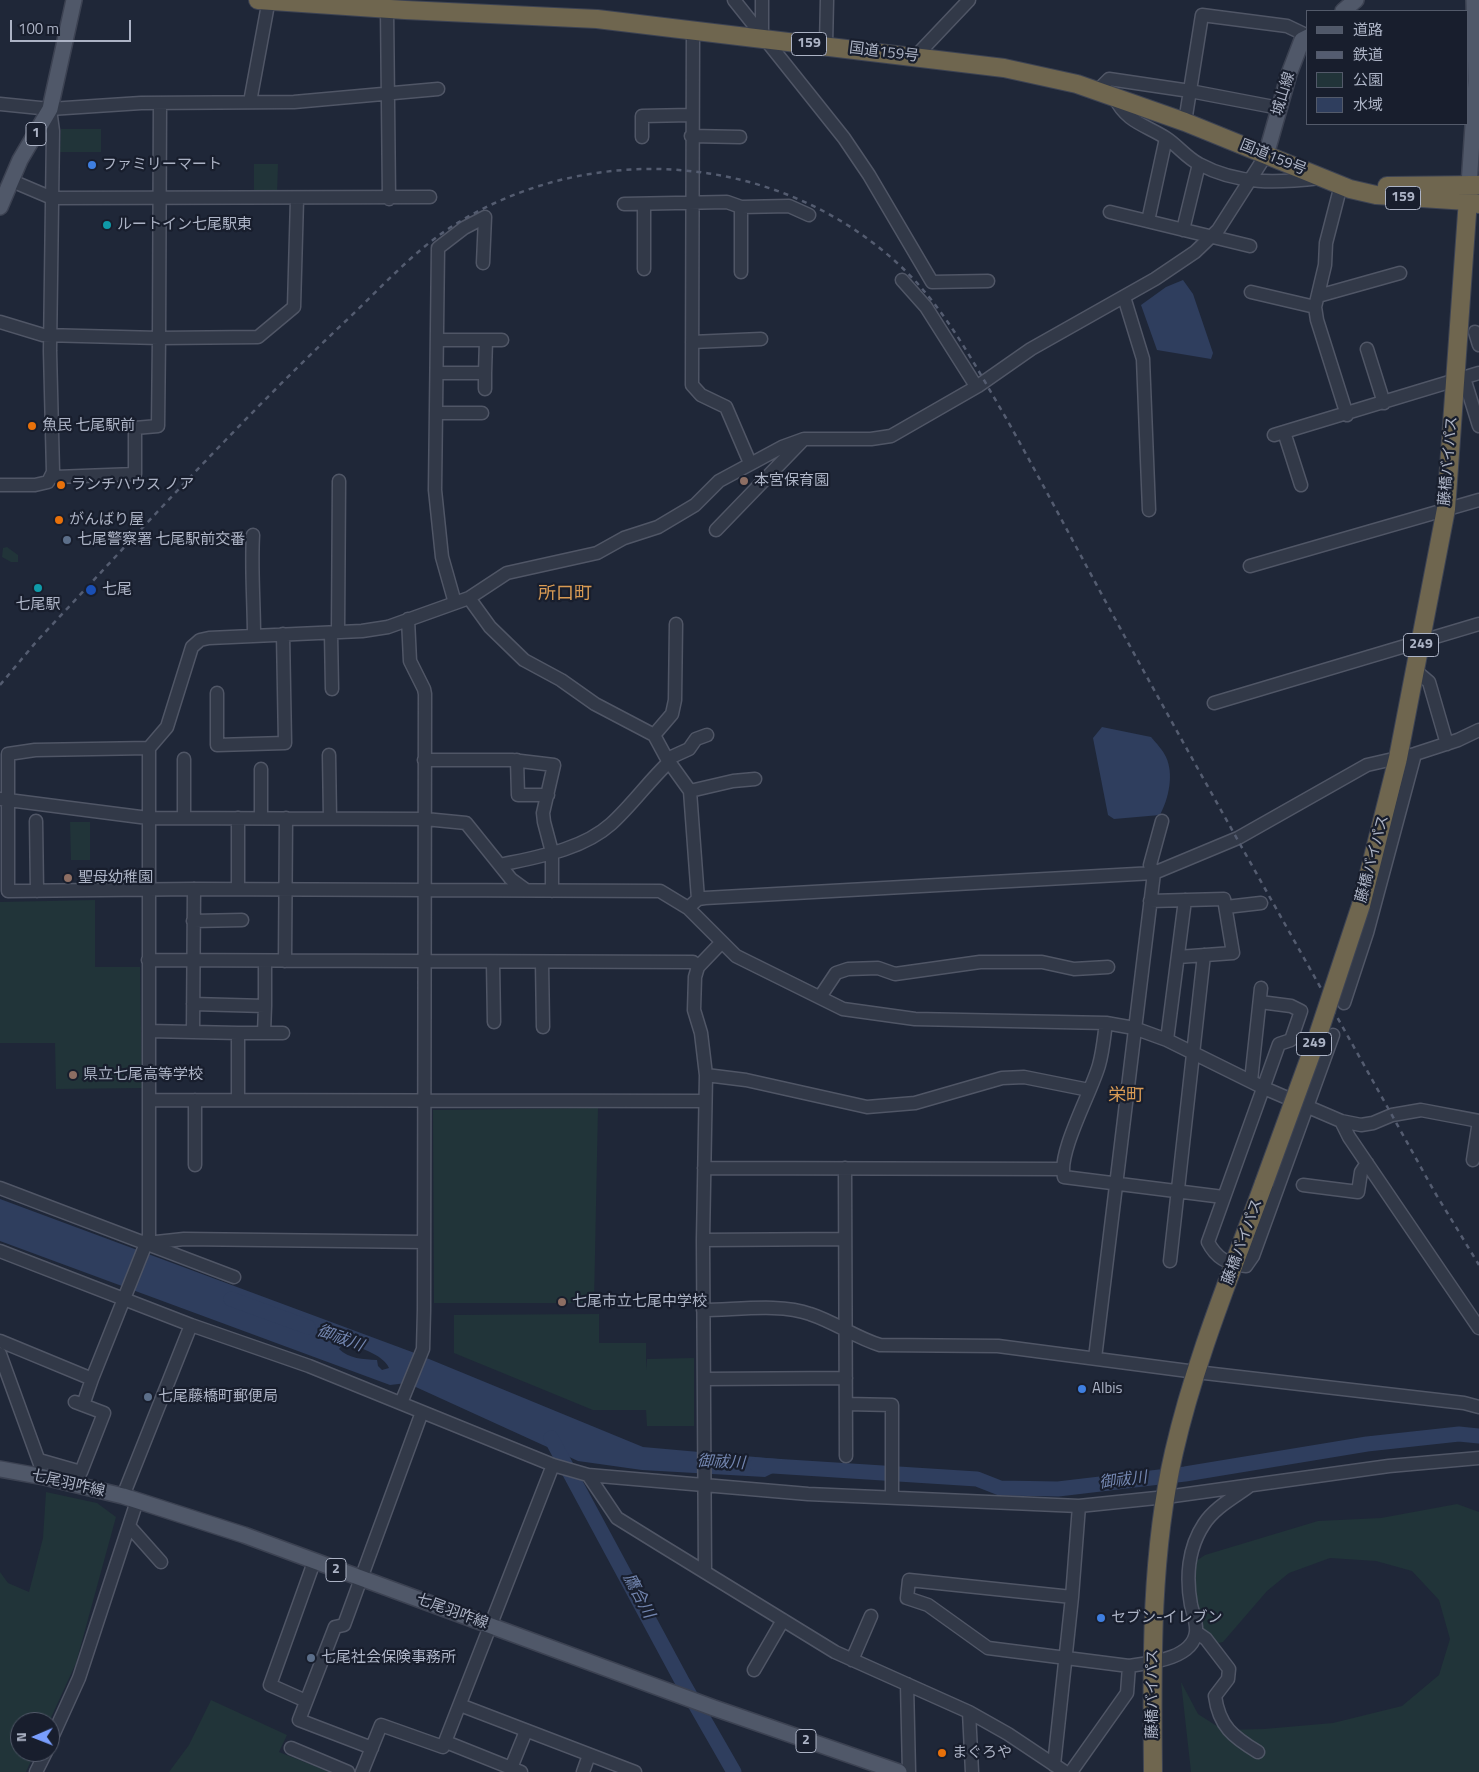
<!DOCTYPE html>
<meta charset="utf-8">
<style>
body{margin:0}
#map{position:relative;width:1479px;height:1772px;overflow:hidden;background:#1f2738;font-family:"Titillium Web","Noto Sans JP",sans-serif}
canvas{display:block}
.legend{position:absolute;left:1306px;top:10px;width:162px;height:115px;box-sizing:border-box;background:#181e2d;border:1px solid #535a6a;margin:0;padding:6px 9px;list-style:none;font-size:15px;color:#acb3c5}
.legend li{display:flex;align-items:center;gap:10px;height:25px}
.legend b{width:25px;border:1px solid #535a6a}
.north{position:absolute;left:10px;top:1712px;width:50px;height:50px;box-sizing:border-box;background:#181e2d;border:1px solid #535a6a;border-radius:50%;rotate:269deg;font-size:14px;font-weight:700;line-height:20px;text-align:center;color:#acb3c5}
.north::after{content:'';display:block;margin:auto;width:18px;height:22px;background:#799efe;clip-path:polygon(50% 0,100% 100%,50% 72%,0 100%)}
.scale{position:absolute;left:10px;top:20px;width:121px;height:22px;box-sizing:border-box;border:2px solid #acb3c5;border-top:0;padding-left:6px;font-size:15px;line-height:18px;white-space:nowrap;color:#acb3c5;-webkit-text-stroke:4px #181e2d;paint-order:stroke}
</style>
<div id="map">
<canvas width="1479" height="1772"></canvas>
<ul class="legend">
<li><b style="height:6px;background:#505869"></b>道路</li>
<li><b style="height:6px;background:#545c70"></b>鉄道</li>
<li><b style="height:14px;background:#213439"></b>公園</li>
<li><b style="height:14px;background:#2f3e5e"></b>水域</li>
</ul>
<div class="north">N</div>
<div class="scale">100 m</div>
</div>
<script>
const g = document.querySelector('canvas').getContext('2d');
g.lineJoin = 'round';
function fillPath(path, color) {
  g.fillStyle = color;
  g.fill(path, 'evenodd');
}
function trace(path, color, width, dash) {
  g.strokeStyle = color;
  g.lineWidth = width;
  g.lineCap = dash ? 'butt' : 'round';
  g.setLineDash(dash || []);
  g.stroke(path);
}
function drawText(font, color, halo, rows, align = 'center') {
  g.font = font + ' "Titillium Web","Noto Sans JP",sans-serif';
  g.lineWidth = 4.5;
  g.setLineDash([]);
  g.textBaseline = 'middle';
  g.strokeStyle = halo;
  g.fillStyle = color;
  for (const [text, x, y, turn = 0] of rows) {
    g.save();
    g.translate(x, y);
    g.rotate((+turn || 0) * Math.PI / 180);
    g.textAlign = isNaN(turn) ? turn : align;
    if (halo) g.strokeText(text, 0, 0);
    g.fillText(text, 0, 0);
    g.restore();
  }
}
const green = new Path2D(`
 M61,129h40v23h-41z
 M254,164h24l-1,31 -23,-1z
 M7,547l11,8v7h-7l-9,-5 1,-9z
 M70,822h20v38h-19z
 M95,900v67h45l2,121 -86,1 -1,-46h-55v-141z
 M598,1108l-4,195h-160l-1,-193z
 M599,1314v29h47v27l1,-11 47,-1v68h-47l-1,-16h-53l-139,-57v-38z
 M46,1492l51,11 19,14 -40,146 -27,59h-29v30h15l-9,20h-26v-200l8,11 21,9 14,-54z
 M1457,1504l22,8v260h-288l-10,-90 17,32 25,16 41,-1 69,-6 69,-17 37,-31 11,-36 -11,-39 -27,-29 -36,-10 -46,-3 -41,15 -22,18 -44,51 -13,3 -16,-22 -1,-60 12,-8 113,-34 63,-3z
 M211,1700l76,35 -8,17 51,20h-161l20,-27z`);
const water = new Path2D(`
 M1183,280l10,14 20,59 -2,6 -54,-9 -16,-45 25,-18z
 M1102,727l49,10c5,6 12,13 15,20 8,17 3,41 -6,58l-46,4 -6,-4 -15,-77z
 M0,1199l412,153 231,95 135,12 -1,12 -12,6 -123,-7 -64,-9 -171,-78 -17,2 -390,-144zM246,1305c13,-1 40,2 47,15 -10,2 -41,-7 -47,-15zM343,1344c13,1 41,11 46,24l-7,2 -4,-4 -1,-6c-14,-1 -28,-1 -38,-11z`);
const river = new Path2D(`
 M231,1299l77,28
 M551,1438l132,245 51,89
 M757,1465l220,14 23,9 58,1 127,-15 182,-30 92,-10 20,2`);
const minor = new Path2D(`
 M734,0l110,138 25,37 63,107 56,-1
 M387,9l2,190
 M693,31l-1,354 9,10 25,12 24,56
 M762,33v-33
 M826,45l1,-45
 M915,57l54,-57
 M1097,91l12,-12 81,12 89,17
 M1115,98c11,24 31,27 51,40 11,7 21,20 33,26 39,21 78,19 121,14
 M250,102l17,-92 -2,-10
 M0,104l50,5 91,-6 153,-1 144,-13
 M1185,122l17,-107 85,11 21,10
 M691,136l49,1
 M642,137v-21l49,-1
 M12,181l40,17 378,-1
 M1341,185l-15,58 -1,22 -10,42 2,13 30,95
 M624,204l103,-2 14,5 48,-1 20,9
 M741,207v65
 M1110,212l140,34
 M1148,221l18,-83
 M1183,230l16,-66
 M644,269v-65
 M902,280l24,27 50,79
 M1251,292l64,15
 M1318,296l82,-23
 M1124,297l19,62 6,151
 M0,322l43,13 116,3 1,-235
 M1475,332l4,13
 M437,340h49l-1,33
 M486,340h16
 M692,342l69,-3
 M1367,349l17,54
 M438,373h47v16
 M1464,378l15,48
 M437,413h45
 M1284,432l17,53
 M1274,435l205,-62
 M53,472l3,5 79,-3v-46l23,-2 1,-88 99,-1 36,-30 3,-108
 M0,485h35l13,-3 5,-10 -3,-121 3,-220 -3,-22
 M716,530l86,-89
 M253,535c-2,34 1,67 1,101
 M1250,566l229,-66
 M469,598l21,29 34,33 37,20 34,24 59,31 13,24 23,32 8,108
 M455,603l-13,-46 -7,-67 3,-242 26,-20 21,-11 -2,46
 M338,632l1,-151
 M331,633l1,56
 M1416,671l13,11 18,62
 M217,693v52l68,-2 -2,-109
 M1214,703l265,-79
 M654,735l18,-21 3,-14 1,-76
 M149,748l-114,2 -27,4v137l186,-2 466,2 28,17 48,48 107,53 72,10 191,4 28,5 33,12 97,48 77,33 20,4 12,-2 19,-8 29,-5 58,11 -6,39
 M329,755l1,63
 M184,759v58
 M667,759l22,-10 7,-10 11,-4
 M424,760h88l42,5 -11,48 1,9 8,30v39
 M517,760l1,35h30
 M261,769v49
 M690,791l43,-10 22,-2
 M0,799l148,19 277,1 41,4 45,56 15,11
 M36,821l1,70
 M500,865c37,-8 82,-15 111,-41 21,-19 37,-42 58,-62
 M238,889v-71
 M1150,901l74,-2 9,54 -55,4
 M1226,907l35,-4
 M688,908l10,-9 7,-1 449,-25 84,-35 129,-73 48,-11 43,-14 21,-10
 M193,921l49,-1
 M148,960l545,2 5,5
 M285,961l1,-143
 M493,962l1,60
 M542,962l1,65
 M820,997l16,-24 12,-4 30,-1 17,6 85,-12h62l32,7 34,-2
 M1260,1002l31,4 10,5 -10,29 -12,4 -71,198c8,16 20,23 38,24l7,-10 80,-221
 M1344,1003l23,-70 48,-179
 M193,1004l72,2 -1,27
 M265,1006v-45
 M1106,1023c-2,14 -3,28 -7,42 -7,26 -42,88 -35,112l159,20
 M149,1031l89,2
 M193,1032l1,-143
 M1167,1040l18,-140
 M706,1075l40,5 121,27 48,-4 87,-25 22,-1 65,13
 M1251,1081l10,-93
 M150,1100l555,1
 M195,1100v65
 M238,1100v-67h45
 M1341,1121l8,16 130,191
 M704,1168l358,1
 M845,1168l1,288
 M1303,1185l55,7 3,-20 6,-9
 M0,1188l234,89
 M703,1240l142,-1
 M147,1243l37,-4 240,3
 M0,1251l191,74 118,41 244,99 35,10 220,19 271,12 87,-9 223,-31 90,-8
 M1170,1261l34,-306
 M703,1310c32,0 78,-7 107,4 25,8 46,24 70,31l118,1 198,26 268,31 15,4
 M0,1341l92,38 -9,26
 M0,1354l41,113
 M1095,1358l59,-485 -4,-8 12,-44
 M92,1379l57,-143v-488l18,-21 25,-80 8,-7 9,-2 153,-7 26,-4 81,-29 38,-25 90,-20 27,-15 34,-11 37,-22 24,-24 63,-34 22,-8h67l20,-3 87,-50 53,-37 124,-70 40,-27 23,-22 48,-75
 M704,1379l142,-1
 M401,1403l22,-54 1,-39 1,-616 -1,-5 -14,-28 -2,-42
 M847,1404l45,1v92
 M39,1460l42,12 23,-59 -29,-11
 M588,1475l29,43 42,26 176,108 134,60 39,22 57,38
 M123,1496l68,-171
 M129,1526l32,36
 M705,1572l-2,-332 3,-165 -5,-42 -7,-23 1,-33 3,-10 23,-24
 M1072,1597l-163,-17 -2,18 21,7 60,43 141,18
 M1196,1632l10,7 23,30 -1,10 -13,17c4,30 18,41 43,56
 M852,1660l19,-44
 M754,1670l29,-50
 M907,1684l2,88
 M306,1701l-36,-16 44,-123
 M460,1705l175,67
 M969,1712l3,60
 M50,1742l29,-64 58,-177
 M446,1742l75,30
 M291,1748l57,24
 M372,1748l-73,-28 36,-93 9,-2 78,-213
 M1054,1765l18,-168 7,-91
 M511,1768l15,-37
 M36,1772l10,-20
 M362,1772l19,-47 62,22 110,-282
 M583,1772l6,-17
 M1071,1772l56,-79 2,-27c20,-3 64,-7 67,-34 1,-8 -3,-19 -5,-27 -5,-27 -3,-57 13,-81 11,-17 31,-27 47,-39`);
const major = new Path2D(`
 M1343,11l13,-11
 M1266,155l23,-81 13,-34 6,-3
 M1469,185l7,-104 -2,-81
 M0,207l20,-47 30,-51 24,-109
 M0,1469l44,8 79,19 121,39 470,173 185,64`);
const highway = new Path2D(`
 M258,0l147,10 192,9 407,49 73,16 108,38 165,67 26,6 91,6 12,3
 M1387,186l91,-1
 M1361,905l37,-147 48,-249 23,-324
 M1153,1772c-1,-106 -3,-216 21,-320 21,-92 58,-181 90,-269`);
const rail = new Path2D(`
 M0,685l36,-43c103,-110 204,-222 314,-325 37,-35 69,-72 114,-98 136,-79 313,-64 431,42 49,44 78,101 111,157 37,66 72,133 108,199 105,192 214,382 320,574l45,74`);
const highwayBridge = new Path2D(`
 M1264,1183l54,-148 43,-130`);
const markers = [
 [92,165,5,"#3f7fe0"],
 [107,225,5,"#0f9aa8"],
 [32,426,5,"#e8710a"],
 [744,481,5,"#8d6e63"],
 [61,485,5,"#e8710a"],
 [59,520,5,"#e8710a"],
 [67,540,5,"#5c6f8a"],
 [38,588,5,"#0f9aa8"],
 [91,590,6,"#1a4fb4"],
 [68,878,5,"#8d6e63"],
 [73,1075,5,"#8d6e63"],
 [562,1302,5,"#8d6e63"],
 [1082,1389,5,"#3f7fe0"],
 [148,1397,5,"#5c6f8a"],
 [1101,1618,5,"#3f7fe0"],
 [311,1658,5,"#5c6f8a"],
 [942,1753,5,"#e8710a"]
];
const shields = [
 [809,44,35],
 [36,134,20],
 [1403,198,35],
 [1421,645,35],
 [1314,1044,35],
 [336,1570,20],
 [806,1741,20]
];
const shieldNames = [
 ["159",809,44],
 ["1",36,134],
 ["159",1403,198],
 ["249",1421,645],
 ["249",1314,1044],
 ["2",336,1570],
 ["2",806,1741]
];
const streetNames = [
 ["国道159号",884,53,7],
 ["城山線",1284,94,-73],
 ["国道159号",1273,158,22],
 ["藤橋バイパス",1449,461,-85],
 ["藤橋バイパス",1373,859,-75],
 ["藤橋バイパス",1243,1242,-70],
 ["七尾羽咋線",68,1484,13],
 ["七尾羽咋線",452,1612,20],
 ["藤橋バイパス",1153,1694,-90]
];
const poiNames = [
 ["ファミリーマート",102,165],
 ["ルートイン七尾駅東",117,225],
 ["魚民 七尾駅前",42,426],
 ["本宮保育園",754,481],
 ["ランチハウス ノア",71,485],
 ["がんばり屋",69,520],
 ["七尾警察署 七尾駅前交番",77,540],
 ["七尾",102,590],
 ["七尾駅",38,605,"center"],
 ["聖母幼稚園",78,878],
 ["県立七尾高等学校",83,1075],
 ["七尾市立七尾中学校",572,1302],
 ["Albis",1092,1389],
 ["七尾藤橋町郵便局",158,1397],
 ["セブン-イレブン",1111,1618],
 ["七尾社会保険事務所",321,1658],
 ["まぐろや",952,1753]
];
const waterNames = [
 ["御祓川",340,1339,20],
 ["御祓川",721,1463,3],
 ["御祓川",1123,1481,-7],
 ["鷹合川",638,1596,62]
];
const quarterNames = [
 ["所口町",565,595],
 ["栄町",1126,1097]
];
fillPath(green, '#213439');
fillPath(water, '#2f3e5e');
trace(river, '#2f3e5e', 15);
trace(minor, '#505666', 15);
trace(major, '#3c4252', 18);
trace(highway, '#3d4353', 20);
trace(minor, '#323948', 12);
trace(major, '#505869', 15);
trace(highway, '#6f664f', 18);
trace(rail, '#545c70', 2.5, [5, 5]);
trace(highwayBridge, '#3d4353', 20, []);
trace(highwayBridge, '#6f664f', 18);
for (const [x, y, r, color] of markers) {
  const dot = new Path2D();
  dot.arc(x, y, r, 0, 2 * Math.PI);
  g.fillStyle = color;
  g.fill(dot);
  trace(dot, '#181e2d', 2);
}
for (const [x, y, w] of shields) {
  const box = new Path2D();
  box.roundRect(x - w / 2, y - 11.5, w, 23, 4);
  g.fillStyle = '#181e2d';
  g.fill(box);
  trace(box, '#acb3c5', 1);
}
drawText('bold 14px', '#acb3c5', null, shieldNames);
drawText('15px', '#acb3c5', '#181e2d', streetNames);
drawText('15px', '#acb3c5', '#181e2d', poiNames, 'left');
drawText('italic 16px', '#7386b0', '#181e2d', waterNames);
drawText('18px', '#d99b54', '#181e2d', quarterNames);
</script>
